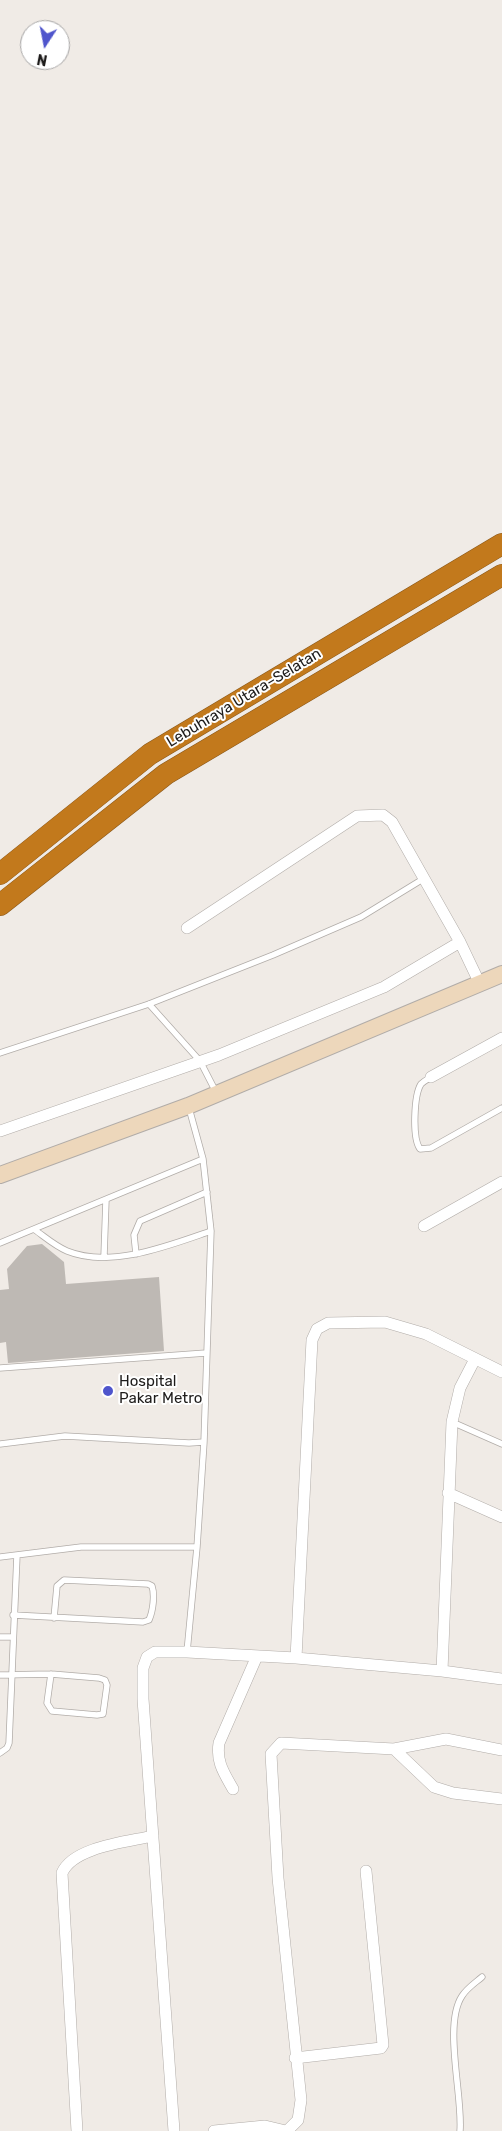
<!DOCTYPE html>
<meta charset="utf-8">
<style>
body{margin:0}
#map{position:relative;width:502px;height:2131px;overflow:hidden;background:#f0ebe6;font-family:Rubik,sans-serif}
canvas{display:block}
.north{position:absolute;left:20px;top:20px;width:50px;height:50px;box-sizing:border-box;background:#fff;border:1px solid #a5a4a4;border-radius:50%;rotate:191deg;font-size:14px;font-weight:700;line-height:20px;text-align:center;color:#1e1c1b}
.north::after{content:'';display:block;margin:auto;width:18px;height:22px;background:#4f55cc;clip-path:polygon(50% 0,100% 100%,50% 72%,0 100%)}
</style>
<div id="map">
<canvas width="502" height="2131"></canvas>
<div class="north">N</div>
</div>
<script>
const g = document.querySelector('canvas').getContext('2d');
g.lineJoin = 'round';
function fillPath(path, color) {
  g.fillStyle = color;
  g.fill(path, 'evenodd');
}
function trace(path, color, width, dash) {
  g.strokeStyle = color;
  g.lineWidth = width;
  g.lineCap = dash ? 'butt' : 'round';
  g.setLineDash(dash || []);
  g.stroke(path);
}
function drawText(font, color, halo, rows, align = 'center') {
  g.font = font + ' Rubik,sans-serif';
  g.lineWidth = 4;
  g.setLineDash([]);
  g.textBaseline = 'middle';
  g.strokeStyle = halo;
  g.fillStyle = color;
  for (const [text, x, y, turn = 0] of rows) {
    g.save();
    g.translate(x, y);
    g.rotate((+turn || 0) * Math.PI / 180);
    g.textAlign = isNaN(turn) ? turn : align;
    if (halo) g.strokeText(text, 0, 0);
    g.fillText(text, 0, 0);
    g.restore();
  }
}
const building = new Path2D(`
 M42,1244l22,18 2,22 93,-7 5,74 -156,12 -2,-21 -6,1v-53l9,-1 -2,-20 20,-23z`);
const service = new Path2D(`
 M149,1004l51,57 16,31
 M0,1053l149,-49 124,-49 88,-38 62,-38
 M431,1077c-3,2 -7,4 -10,7 -7,11 -9,54 -1,65l11,-1 71,-40
 M35,1230c10,7 20,16 32,21 44,18 103,-6 144,-20
 M0,1243l203,-84
 M136,1254l-2,-19 6,-14 67,-29
 M104,1256l2,-56
 M0,1368l206,-15
 M452,1422l50,22
 M0,1444l65,-8 124,7 15,-1 7,-211 -8,-72 -14,-51
 M0,1557l81,-10h116
 M13,1615l130,7 6,-2c4,-9 6,-25 3,-34l-4,-2 -84,-4 -7,6 -3,32
 M0,1637h13
 M187,1652l10,-105 7,-105
 M0,1675l51,-1 48,4 6,2 2,5 -4,29 -6,1 -45,-4 -5,-8 4,-29
 M0,1753l7,-5 2,-5 8,-188
 M460,2131c3,-35 -17,-106 2,-135 5,-8 13,-13 20,-19`);
const minor = new Path2D(`
 M187,928l170,-112 26,-1 9,7 68,120 20,42
 M431,1077l71,-39
 M0,1131l219,-76 165,-68 76,-45
 M424,1226l78,-44
 M448,1493l54,24
 M296,1658l16,-318 5,-11 11,-6 57,-1 41,12 76,38
 M442,1671l10,-249 8,-34 15,-29
 M394,1749l40,38 19,6 49,6
 M233,1789c-9,-16 -17,-27 -14,-46l38,-87
 M295,2058l86,-10 2,-3 -17,-174
 M77,2131l-15,-258c11,-26 65,-31 91,-37
 M174,2131l-31,-432v-31l4,-11 8,-5h32l109,6 146,13 60,8
 M214,2131l51,-5 21,5
 M287,2131l11,-11 3,-20 -23,-222 -7,-124 10,-11 113,6 52,-10 56,11`);
const secondary = new Path2D(`
 M0,1175l188,-69 314,-132`);
const motorway = new Path2D(`
 M0,874l150,-120 352,-210
 M0,905l166,-131 336,-199`);
const markers = [
 [108,1391,6,"#4f55cc"]
];
const streetNames = [
 ["Lebuhraya Utara–Selatan",244,698,-31]
];
const poiNames = [
 ["Hospital",119,1382],
 ["Pakar Metro",119,1399]
];
fillPath(building, '#beb9b4');
trace(service, '#b1aca8', 7);
trace(minor, '#b1aca8', 12);
trace(secondary, '#b1aca8', 18);
trace(motorway, '#89581c', 22);
trace(service, '#fff', 5.5);
trace(minor, '#fff', 11);
trace(secondary, '#edd7bb', 16);
trace(motorway, '#c2791c', 21);
for (const [x, y, r, color] of markers) {
  const dot = new Path2D();
  dot.arc(x, y, r, 0, 2 * Math.PI);
  g.fillStyle = color;
  g.fill(dot);
  trace(dot, '#fff', 2);
}
drawText('15px', '#1e1c1b', '#fff', streetNames);
drawText('15px', '#1e1c1b', '#fff', poiNames, 'left');
</script>
